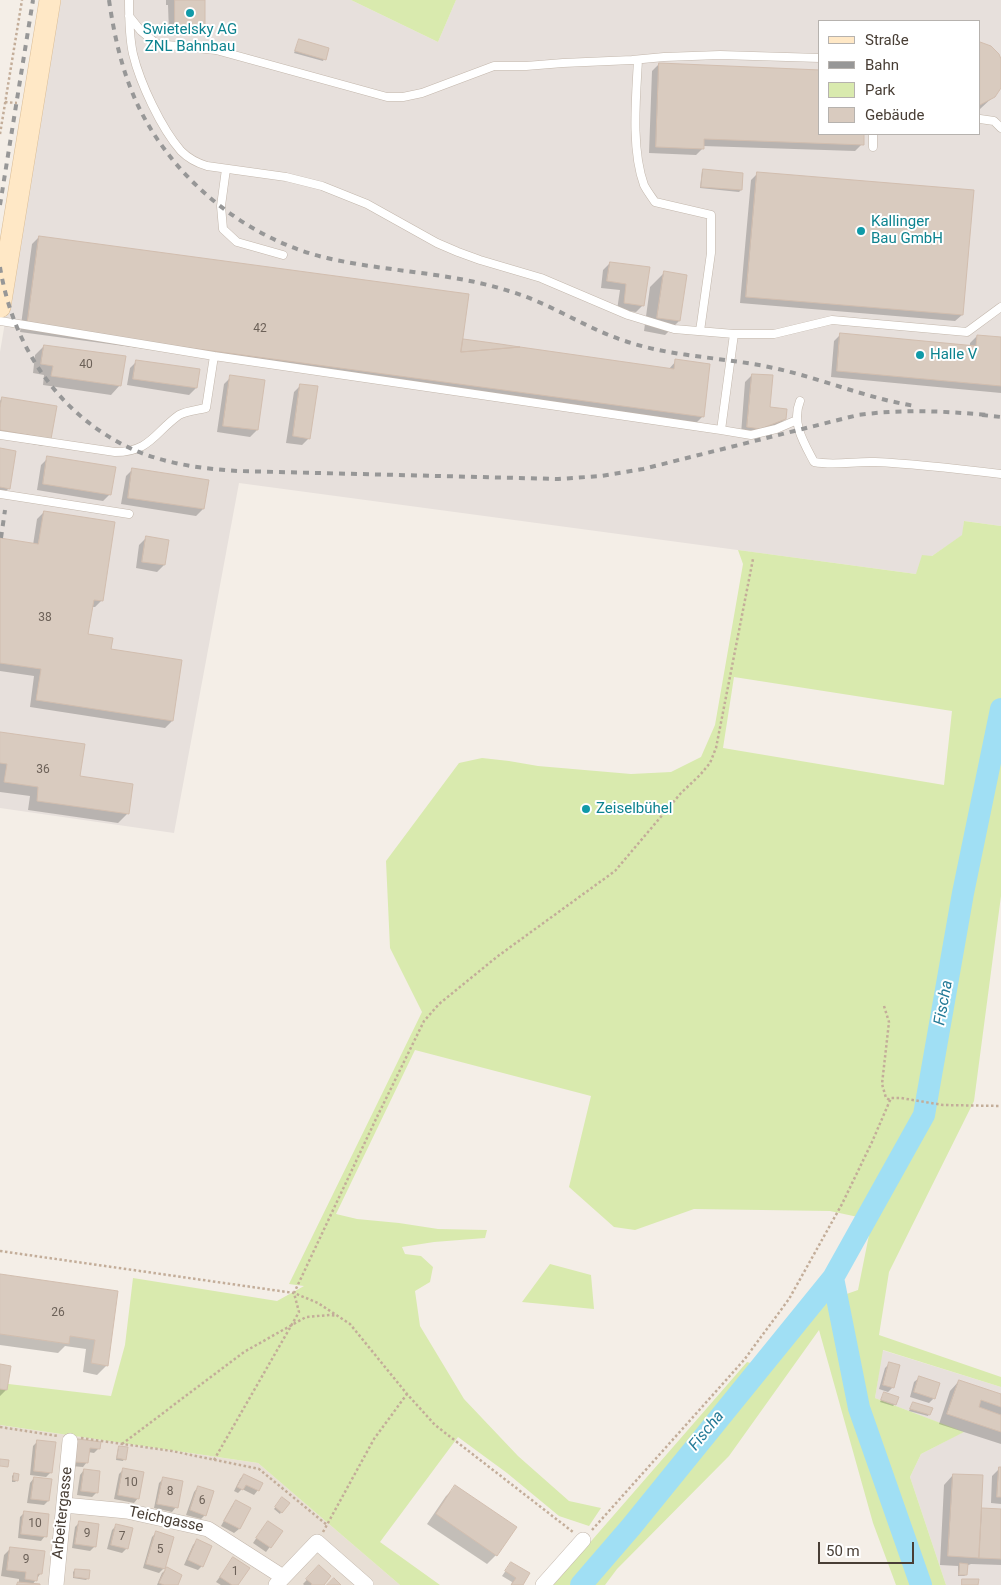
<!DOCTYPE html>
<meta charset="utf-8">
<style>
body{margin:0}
#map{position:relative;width:1001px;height:1585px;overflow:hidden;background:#f4eee7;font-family:Roboto,sans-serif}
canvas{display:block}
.legend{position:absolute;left:818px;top:20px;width:162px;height:115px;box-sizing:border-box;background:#fff;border:1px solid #b6b2ae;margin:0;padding:6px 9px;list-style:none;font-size:15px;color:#483e35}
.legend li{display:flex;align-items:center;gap:10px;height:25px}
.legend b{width:25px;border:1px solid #b6b2ae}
.scale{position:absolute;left:818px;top:1542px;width:96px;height:22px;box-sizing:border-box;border:2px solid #483e35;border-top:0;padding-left:6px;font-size:15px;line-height:18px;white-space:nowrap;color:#483e35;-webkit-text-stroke:4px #fff;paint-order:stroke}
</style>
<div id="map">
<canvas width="1001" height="1585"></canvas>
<ul class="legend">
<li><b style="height:6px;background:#ffe8c6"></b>Straße</li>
<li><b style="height:6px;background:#979797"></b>Bahn</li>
<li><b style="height:14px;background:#d9eaae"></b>Park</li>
<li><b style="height:14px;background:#d9cbbf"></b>Gebäude</li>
</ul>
<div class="scale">50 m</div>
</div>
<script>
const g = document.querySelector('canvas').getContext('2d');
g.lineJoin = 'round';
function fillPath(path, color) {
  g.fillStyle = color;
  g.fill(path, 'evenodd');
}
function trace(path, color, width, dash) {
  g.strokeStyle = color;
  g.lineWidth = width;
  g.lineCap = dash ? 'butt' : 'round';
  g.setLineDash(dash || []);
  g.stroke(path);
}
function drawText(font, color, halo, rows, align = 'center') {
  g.font = font + ' Roboto,sans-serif';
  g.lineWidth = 4;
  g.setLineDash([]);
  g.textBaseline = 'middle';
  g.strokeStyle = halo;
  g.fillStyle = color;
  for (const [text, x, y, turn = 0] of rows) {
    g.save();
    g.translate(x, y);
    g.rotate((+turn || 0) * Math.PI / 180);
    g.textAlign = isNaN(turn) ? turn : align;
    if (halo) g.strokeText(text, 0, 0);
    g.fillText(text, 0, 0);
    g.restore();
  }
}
const residential = new Path2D(`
 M0,1425l258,38 142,122h-400z`);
const industrial = new Path2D(`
 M59,0h292l87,42 18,-42h545v526l-37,-5 -1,14 -31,21 -16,18 -677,-91 -65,350 -174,-25v-456zM820,21h160v113h-160z
 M882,1350l119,37v198h-55l-36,-108 11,-23 42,-22 -88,-34z`);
const green = new Path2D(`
 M351,0h105l-18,42z
 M964,521l37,5v370l-27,205 -85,171 -10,63 122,42v10l-118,-37 -8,48 89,34 -43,22 -11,23 36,108h-50l-23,-62 -54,-193 -90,126 -112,113 -12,16h-52l194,-223 21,6 53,-65 37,-13 14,-70 -42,-9 -136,-2 -59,21 -21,-3 -45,-40 22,-91 -176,-46 -79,164 21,5 42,4 39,6 49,1 -2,8 -51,4 -32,5 3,7 16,2 12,11 -3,15 -15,9 5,35 44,73 54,57 51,45 32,7 -12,18 -30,-10 -52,-43 -49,-36 -78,105 60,43h-40l-142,-122 -258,-38v-42l111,13 14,-51 8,-67 144,23 27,-15 -15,-2 133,-272 -32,-64 -4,-87 73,-98 23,-5 27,3 29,5 93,8 40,-2 30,-15 14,-32 28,-161 -5,-14 178,24 6,-19 10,1 30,-21zM734,677l218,34 -8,74 -221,-37z
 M550,1264l41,11 3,34 -72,-7z`);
const shadow = new Path2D(`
 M166,0h38v26l-7,6 -28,1 -1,-28h-2z
 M299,41l25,18 -1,2 -29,-8z
 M980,43l10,4 11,16v22l-7,11 -14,13z
 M659,64l161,70h43l-1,10 -7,7 -152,-5v2l-7,7 -47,-2 3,-82z
 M704,170l37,20 -2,2 -39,-4 2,-16z
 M758,173l204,142 -7,6 -215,-18 11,-123z
 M39,237l423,103 207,29 7,-8 27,55 -7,7 -676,-91 12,-88z
 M610,263l33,42 -7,7 -19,-2 3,-20 -19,-2 2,-18z
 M664,273l15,48 -14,14 -21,-4 6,-44z
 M841,334l129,12v-3l7,-7 24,2v55l-170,-16 3,-36z
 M44,346l76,39 -9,10 -68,-10 1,-10 -11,-2 2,-18z
 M137,361l59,27 -7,7 -62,-10 3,-17z
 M752,375l17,33 16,11 -7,7 -37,8 4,-52z
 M231,377l26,53 -7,7 -33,-5 7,-48z
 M301,385l8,53 -7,7 -16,-2 8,-51z
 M2,398l48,41 -7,7 -43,-8v-37z
 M0,449l9,39 -7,7h-2z
 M48,458l62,36 -7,7 -66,-11 4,-25z
 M133,469l70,40 -7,7 -75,-12 5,-28z
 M44,512l58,88 -7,7h-4l-4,28 23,16 62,70 -7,7 -135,-21 4,-31 -34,-5v-131l33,5 4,-26z
 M146,538l18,27 -7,7 -21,-4 3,-23z
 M0,733l78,44 49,37 -9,9 -90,-13 2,-14 -30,-4z
 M0,1275l117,17 -10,73 -10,10 -14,-3 3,-23 -21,-3 -7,7 -58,-8z
 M890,1363l3,24 -5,5 -9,-3 6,-21z
 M0,1365l6,25 -6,6z
 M919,1378l15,20 -5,5 -19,-6 4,-15z
 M959,1381l42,14v49l-62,-20 11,-33z
 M884,1394l11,10 -2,2 -13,-4z
 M913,1403l16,11 -1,2 -19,-5z
 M78,1440l20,9 -4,4 -6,-1 -1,10 -4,5 -12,-1 3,-21z
 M38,1441l13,31 -5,5 -16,-2 3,-29z
 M120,1447l4,12 -1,2 -7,-1 2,-11z
 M999,1469h2v35l-10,-1 1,-27z
 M84,1470l13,22 -5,5 -15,-2 3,-20z
 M123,1470l15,28 -4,5 -20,-4 5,-25z
 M14,1474l3,6 -2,2h-3v-6z
 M244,1475l14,15 -4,5 -12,-6 -4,4 -4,-2 6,-12z
 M953,1475l27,37 2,-2 19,1v54l-30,-1 -5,2v9l-2,1h-6v-10l-18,-1 4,-80z
 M34,1478l14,23 -4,4 -17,-2 3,-20z
 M164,1478l12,29 -4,5 -18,-4 5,-25z
 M198,1487l7,28 -4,4 -15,-4 8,-23z
 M456,1487l40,68 -9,9 -60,-40 19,-28z
 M281,1500v12l-1,2 -6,-5z
 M236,1502l13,7 -10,20 -5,4 -13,-7 11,-20z
 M25,1512l20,24 -4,5 -23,-3 2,-21z
 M79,1523l16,23 -5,5 -18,-3 3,-21z
 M116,1526l11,22 -5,5 -15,-4 5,-19z
 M264,1527l17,5 -15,20 -13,-9z
 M156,1533l8,35 -5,5 -16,-5 9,-31z
 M197,1541l5,25 -4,4 -14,-5 9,-20z
 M11,1548l30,25 -9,12h3h-19l3,-2v-4l-18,-3 3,-21z
 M233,1559l4,26h-16l-5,-3z
 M511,1563l10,22h-10l1,-3 -10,-6z
 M319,1567l3,18h-18l-1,-1z
 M167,1569l9,16h-19l5,-12z
 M75,1570l13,8 -2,2 -13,-2v-6z`);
const river = new Path2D(`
 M833,1278l26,130 62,177
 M581,1585l50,-58 202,-249 91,-163 39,-222 38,-184`);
const building = new Path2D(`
 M175,0h30v26h-30z
 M299,39l30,9 -3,12 -31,-9z
 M980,42l11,4 8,8 2,5v29l-6,9 -15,8z
 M659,63l161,7v64h44v11l-160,-6v10l-48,-2z
 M703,169l40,4 -1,17 -41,-3z
 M757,172l217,18 -11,125 -217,-18z
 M39,236l430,58 -8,58 59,-5 154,22 1,-10 35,5 -6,53 -677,-91z
 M610,262l40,5 -6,39 -20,-3 2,-19 -19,-3z
 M664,271l23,4 -7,46 -23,-3z
 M840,333l136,13 1,-11 24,2v49l-164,-15z
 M463,339l37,5 20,3 -59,5z
 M44,345l82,11 -5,30 -70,-10 2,-10 -12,-2z
 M136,360l64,9 -3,19 -64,-9z
 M752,374l21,1 -3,32 17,2 -1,10 -26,10 -13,-2z
 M230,375l35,5 -7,50 -35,-4z
 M300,384l18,2 -8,53 -17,-3z
 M2,397l55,9 -6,33 -51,-9v-22z
 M0,448l16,3 -6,38 -10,-2z
 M47,456l69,11 -5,28 -68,-11z
 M132,468l77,12 -5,29 -76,-11z
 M44,511l71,11 -12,79 -9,-1 -6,34 25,4 -2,11 71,11 -9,61 -137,-21 5,-31 -41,-6v-125l38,6z
 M146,536l23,4 -4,25 -23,-3z
 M0,732l85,12 -5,32 53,8 -4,30 -92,-13 1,-14 -34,-5 3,-18 -7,-1z
 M0,1274l118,17 -10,75 -17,-3 4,-23 -25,-4 -1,8 -69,-10z
 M889,1362l11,3 -6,23 -11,-3z
 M0,1364l11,2 -4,24 -7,-1z
 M919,1376l21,7 -5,16 -21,-7z
 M959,1380l42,14v13l-20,-7 -2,7 22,8v17l-54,-18z
 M884,1392l15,5 -3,8 -15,-5z
 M913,1402l20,6 -3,7 -20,-6z
 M78,1439l23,3 -1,7 -10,-1 -2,15 -13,-1z
 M37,1440l19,2 -4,31 -18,-2z
 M119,1446l9,1 -2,13 -9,-2z
 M0,1459l9,1 -1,7 -8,-1z
 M999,1467h2v30h-4z
 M123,1468l21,4 -5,27 -21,-4z
 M84,1469l16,2 -2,22 -17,-2z
 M14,1473l5,1 -1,7 -5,-1z
 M244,1474l19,9 -4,8 -13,-6 -3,5 -6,-3z
 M953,1474l30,1 -4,83 -31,-2z
 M34,1477l18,2 -3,22 -18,-2z
 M163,1477l20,4 -5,27 -21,-4z
 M455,1485l62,42 -20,29 -61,-42z
 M198,1486l16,5 -8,25 -16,-6z
 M282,1497l8,6 -8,10 -7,-6z
 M236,1500l15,8 -11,21 -16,-8z
 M982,1508l19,1v50l-22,-1z
 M24,1511l25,3 -2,23 -26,-3z
 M79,1521l20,3 -3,23 -21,-3z
 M268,1521l15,10 -12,17 -15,-10z
 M116,1524l17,4 -5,21 -17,-4z
 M156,1531l18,6 -9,32 -19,-5z
 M197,1539l15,7 -9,21 -15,-7z
 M10,1547l35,4 -3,23h-4l-1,7 -12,-2 1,-7 -19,-2z
 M233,1557l17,11 -12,17h-6l-12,-8z
 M511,1562l19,11 -7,12h-12l5,-7 -11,-7z
 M960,1563l8,1 -1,11h-8z
 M319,1565l12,11 -7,9h-13l1,-1 -6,-5z
 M167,1567l15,8 -4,10h-14l-5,-2z
 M75,1569l15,1 -1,9 -15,-2z
 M334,1578l7,7h-14z
 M962,1579h17l-1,6h-16z
 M18,1582l22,2v1h-23z`);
const path = new Path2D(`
 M5,102l12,1
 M0,134l22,-134
 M884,1006l5,16 -7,62 4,14 4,2
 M0,1251l294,42 24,10 32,21 57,70 28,31 138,107
 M0,1427l58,9
 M81,1438l91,13 87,18 68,56
 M122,1444l122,-92 62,-35 24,-2 8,1
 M214,1460l85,-148 -5,-19 81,-172 49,-100 15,-17 59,-48 117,-85 66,-78 19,-18 10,-12 6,-15 37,-189
 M592,1530l152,-170 45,-61 53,-95 30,-62 19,-44h10l42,7 58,1
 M323,1532l51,-93 33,-45`);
const lane = new Path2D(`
 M129,0c0,18 0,36 4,54 7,29 28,74 48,97 7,7 16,12 26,15l79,11 36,9 45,18 70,39 21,9 22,8 61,18 87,37 46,14 60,5h40l58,-14 135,12 34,-25
 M129,16l12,15 16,13 59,6 171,47h16l19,-4 72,-27h32l37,-3 69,-3 32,-3 56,-2 100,3
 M638,60c-2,38 -7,89 6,125 3,6 7,11 11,17l56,13v38l-11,78
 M980,119l14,2 7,7
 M873,147v-13
 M226,169l-5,37 2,23 14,13 46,13
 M0,321l214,35 -8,52c-9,2 -20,3 -27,7 -25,18 -29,37 -64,37l-115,-17
 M214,356l507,74 13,-96
 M800,401c-9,22 4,42 14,61 21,4 41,-1 61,0 42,2 84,7 126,12
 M721,430l30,5 25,-6 21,-9
 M0,494l129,20`);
const street = new Path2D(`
 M64,1505l63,6 81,18 75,48
 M56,1585l14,-144
 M276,1585l41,-43 49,43
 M543,1585l40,-45`);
const secondary = new Path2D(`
 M0,307l50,-307`);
const rail = new Path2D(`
 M109,0c5,34 12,67 26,99 34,77 110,140 192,159 60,14 123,14 182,33 41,12 76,37 116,50 47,16 96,16 144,26 49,10 96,31 146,39
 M0,205l33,-205
 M0,267c13,80 59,149 134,183 33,14 69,19 104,21l320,8 43,-3 42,-7 215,-54c45,-6 84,-4 129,0
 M982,415l19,2
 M1,538l4,-28`);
const markers = [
 [190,13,5,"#0f9aa8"],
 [861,231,5,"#0f9aa8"],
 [920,355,5,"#0f9aa8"],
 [586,809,5,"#0f9aa8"]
];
const numberNames = [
 ["42",260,329],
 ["40",86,365],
 ["38",45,618],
 ["36",43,770],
 ["26",58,1313],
 ["10",131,1483],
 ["8",170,1492],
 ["6",202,1501],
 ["10",35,1524],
 ["9",87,1534],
 ["7",122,1537],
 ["5",160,1550],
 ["9",26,1560],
 ["1",235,1572]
];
const cultureNames = [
 ["Swietelsky AG",190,30,"center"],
 ["ZNL Bahnbau",190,47,"center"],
 ["Kallinger",871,222],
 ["Bau GmbH",871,239],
 ["Halle V",930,355],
 ["Zeiselbühel",596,809]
];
const streetNames = [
 ["Arbeitergasse",63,1513,-84],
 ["Teichgasse",166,1520,12]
];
const waterNames = [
 ["Fischa",944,1003,-80],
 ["Fischa",707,1431,-51]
];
fillPath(residential, '#e8dfd5');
fillPath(industrial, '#e7e0dc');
fillPath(green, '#d9eaae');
fillPath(shadow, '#0003');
trace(river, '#a0dff4', 22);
fillPath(building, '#d9cbbf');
trace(building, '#d2beaf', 1);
trace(lane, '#c3b7ac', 9);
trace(street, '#c3b7ac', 16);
trace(secondary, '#dabd97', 22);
trace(path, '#c3ad99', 2.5, [2.5, 2.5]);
trace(lane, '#fff', 8);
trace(street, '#fff', 15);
trace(secondary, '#ffe8c6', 21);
trace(rail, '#979797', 4, [6, 6]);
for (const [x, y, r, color] of markers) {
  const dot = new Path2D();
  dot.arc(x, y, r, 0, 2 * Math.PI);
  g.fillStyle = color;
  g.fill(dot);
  trace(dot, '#fff', 2);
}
drawText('12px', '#6c6158', null, numberNames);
drawText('15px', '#0d838f', '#fff', cultureNames, 'left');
drawText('15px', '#483e35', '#fff', streetNames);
drawText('italic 16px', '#247a97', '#fff', waterNames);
</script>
